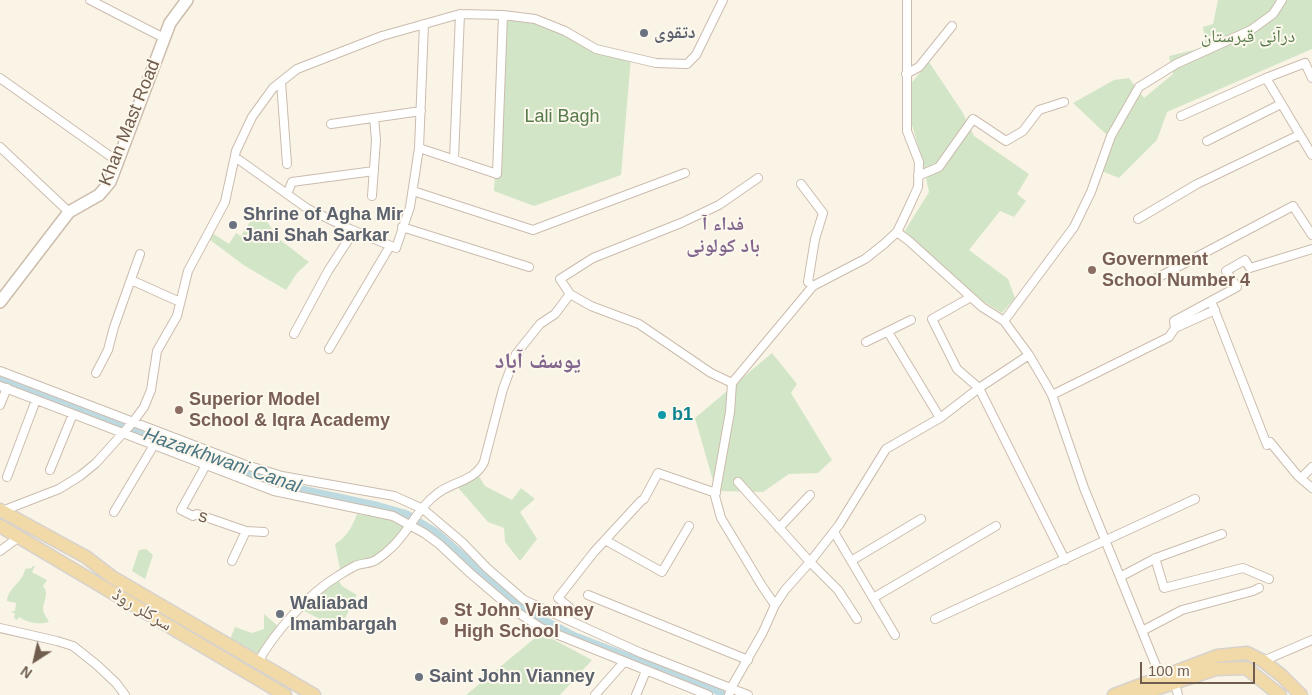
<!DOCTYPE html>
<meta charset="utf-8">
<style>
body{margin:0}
#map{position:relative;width:1312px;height:695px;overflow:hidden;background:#faf4e7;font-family:Helvetica,sans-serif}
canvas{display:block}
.north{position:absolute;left:10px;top:635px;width:50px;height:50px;-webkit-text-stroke:4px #fdf8ed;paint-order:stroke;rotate:215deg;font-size:14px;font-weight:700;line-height:20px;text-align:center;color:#715d4e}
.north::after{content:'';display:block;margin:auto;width:18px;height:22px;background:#715d4e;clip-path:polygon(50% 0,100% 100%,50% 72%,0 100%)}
.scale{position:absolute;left:1140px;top:662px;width:115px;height:22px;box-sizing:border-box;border:2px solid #715d4e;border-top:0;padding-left:6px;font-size:15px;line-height:18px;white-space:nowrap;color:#715d4e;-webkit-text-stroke:4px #fdf8ed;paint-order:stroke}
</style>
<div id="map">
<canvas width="1312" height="695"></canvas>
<div class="north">N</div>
<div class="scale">100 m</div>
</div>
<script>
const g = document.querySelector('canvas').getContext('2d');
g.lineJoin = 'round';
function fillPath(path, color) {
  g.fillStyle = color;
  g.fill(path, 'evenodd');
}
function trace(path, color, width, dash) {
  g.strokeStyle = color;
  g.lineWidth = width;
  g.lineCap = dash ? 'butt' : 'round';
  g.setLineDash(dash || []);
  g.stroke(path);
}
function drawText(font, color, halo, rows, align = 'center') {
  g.font = font + ' Helvetica,"Noto Naskh Arabic",sans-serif';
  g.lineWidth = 4;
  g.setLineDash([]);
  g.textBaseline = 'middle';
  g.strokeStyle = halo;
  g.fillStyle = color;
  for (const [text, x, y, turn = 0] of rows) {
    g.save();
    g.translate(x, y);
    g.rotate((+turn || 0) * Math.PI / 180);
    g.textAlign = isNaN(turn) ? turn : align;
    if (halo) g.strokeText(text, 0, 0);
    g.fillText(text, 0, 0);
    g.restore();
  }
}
const green = new Path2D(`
 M1218,0h94v49l-145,63 -10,28 -38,38 -20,-8 11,-32 -37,-35 41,-23 15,-2 15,20 29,-24 -4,-18 37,-9 -3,-20 10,-3z
 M503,15l32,4 61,30 35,9 -10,117 -87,31 -40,-15z
 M929,62l34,51 11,23 55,38 -12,20 9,7 -12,16 -14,-6 -31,39 39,29 7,19 -13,15 -21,-13 -77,-68 25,-40 -7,-33 -12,-41 -2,-31z
 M257,211l6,5 16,23 30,23 -12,11 -11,17 -41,-24 -39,-29 3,-6 20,13 7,-11 5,3z
 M772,353l25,31 -6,9 41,67 -14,13 -29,1 -26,18 -47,-1 -21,-73z
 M477,473l8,13 27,14 9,-12 14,11 -15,13 17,27 -17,22 -15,-19 -1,-14 -16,-6 -34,-39z
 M357,514l29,4 19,10c-9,10 -20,25 -33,30 -11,5 -21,7 -32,11l-5,-25c12,-7 17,-17 22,-30z
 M146,549l7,6 -8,24 -13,-8 7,-21z
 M33,566h2l-3,6 15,8 -4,6c7,8 0,15 0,24 1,4 4,8 6,12 -11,3 -21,1 -30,-5l-2,3 -3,-2 1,-4 -4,-3h4l1,-8 -9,-2c1,-14 16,-18 18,-32l6,-1z
 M338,580l4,6 15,9 -16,31 -7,-5 -2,4 -30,-15 8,-9z
 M264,614l14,12 -12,15 -10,17 -27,-16 6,-15 17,6 12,-4z
 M541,633l51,27 -32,35h-94z`);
const canal = new Path2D(`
 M0,380l276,104 102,22 28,8 31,19 86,76 51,27 154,59`);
const street = new Path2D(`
 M90,0l74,38
 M906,74l13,-7 33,-41
 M0,78l117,83
 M1266,78l46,77
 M281,82l6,82
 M1181,116l85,-38 39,-15 7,15
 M331,124l90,-13
 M1207,141l74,-37
 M0,147l69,65
 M419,148l78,26 6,-159
 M235,157l73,52 42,20 46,19 14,-41 9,-59 5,-124
 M454,159l6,-145
 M918,176l21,-9 34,-48 33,22 17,-10 16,-21 25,-8
 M801,184l22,29 -8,26 -7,43 5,4
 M413,191l120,39 152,-57
 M287,194l5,-12 82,-11
 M372,196l4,-56 -2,-22
 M1138,219l59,-35 102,-49
 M402,227l127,40
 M897,232l12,9 73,66 22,14 25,34 17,29 6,11 32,93 77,190
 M1155,279l138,-73 19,29
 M131,280l49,22
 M570,294l-10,-15 33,-21 88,-35 38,-18 39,-27
 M971,297l-39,22 25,50 22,19 86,172
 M1211,301l56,144 3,-3 28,34 14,12
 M1004,321l70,-94 17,-35 20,-56 28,-49 37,-23 75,-34 22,-16 9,-14
 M1175,328l-1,-7 63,-34 -11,-16 19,-11 5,8 62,-19
 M888,332l52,86
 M294,334l34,-63 26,-40
 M866,342l45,-22
 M329,349l61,-103
 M0,371l243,93 39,12 112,20 29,13 39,33 25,26 37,32 117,53 107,42
 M96,373l12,-23 6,-23 26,-73
 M0,386l274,105 119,25 31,17 15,11 31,29 41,35 30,20 167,67
 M1052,395l117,-58 6,-9 40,-18
 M0,405l7,-17
 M206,465l-25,45 12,6 4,-2 49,17 18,1
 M50,470l23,-56
 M7,477l29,-77
 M1301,478l11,-11
 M738,482l72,80 28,28 19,29
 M2,511l57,-22 21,-13 16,-13 37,-41 11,-15 7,-17 6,-39 20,-35 11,-45 37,-69 11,-51 16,-34 21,-29 24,-19 85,-33 78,-22 43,1 32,4 30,12 31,18 60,14 31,1 9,-9 27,-55
 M114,512l40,-67
 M779,528l31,-33
 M834,532l61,103
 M605,540l57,32 27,-46
 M0,551l19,-14
 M1155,558l9,30 79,-20 26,11
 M232,561l14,-30
 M851,561l70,-42
 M1120,577l36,-19 66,-24
 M588,595l160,65
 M873,598l123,-72
 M775,605l-13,-19 -41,-68 -6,-22 15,-84 2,-29 81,-97 52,-27 19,-15 13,-12 11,-23 10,-22 1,-25 -12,-31v-131
 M562,617l7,-10 -11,-9 36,-46 47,-51 3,-2 14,-26 58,20
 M935,619l260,-120
 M0,628l57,13 16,5 24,19 19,18 9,12
 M1142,631l40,-21 71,-19 6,-3
 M1263,661l49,-21
 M258,662c16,-29 51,-69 80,-86 5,-3 11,-7 17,-10 6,-3 15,-2 21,-6 6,-4 11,-8 15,-12 18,-16 27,-41 47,-55 16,-12 37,-12 46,-31l19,-73 13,-35 24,-30 15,-10 15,-20 21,12 48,18 72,49 21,10
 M1175,684l3,11
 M595,695l29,-33
 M636,695l10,-24
 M729,695l2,-7 32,-56 12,-27 10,-15 25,-28 29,-37 47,-76 54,-31 39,-30 50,-33`);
const secondary = new Path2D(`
 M0,302l69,-90 30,-17 11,-13 60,-159 17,-23`);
const primary = new Path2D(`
 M0,510l86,47 26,20 202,118
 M0,526l285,169
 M1114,695l103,-39 30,-3 16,8 19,15 19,19
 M1138,695l78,-26 30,-1 34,27`);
const markers = [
 [644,33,5,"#6b7280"],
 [233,225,5,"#6b7280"],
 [1092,270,5,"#8d6e63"],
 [179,410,5,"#8d6e63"],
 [662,415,5,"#0f9aa8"],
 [280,614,5,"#6b7280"],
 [444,621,5,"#8d6e63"],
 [419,677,5,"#6b7280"]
];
const worshipNames = [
 ["دتقوى",654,33],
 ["Shrine of Agha Mir",243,215],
 ["Jani Shah Sarkar",243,236],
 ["Waliabad",290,604],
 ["Imambargah",290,625],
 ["Saint John Vianney",429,677]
];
const parkNames = [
 ["درآنی قبرستان",1248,37],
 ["Lali Bagh",562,117]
];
const streetNames = [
 ["Khan Mast Road",130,123,-68],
 ["s",203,517,14],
 ["سرکلر روڈ",142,610,31]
];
const educationNames = [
 ["Government",1102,260],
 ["School Number 4",1102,281],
 ["Superior Model",189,400],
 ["School & Iqra Academy",189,421],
 ["St John Vianney",454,611],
 ["High School",454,632]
];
const cultureNames = [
 ["b1",672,415]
];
const neighbourhoodNames = [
 ["فداء آ",723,225],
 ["باد کولونی",723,247]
];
const waterNames = [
 ["Hazarkhwani Canal",222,461,19]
];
const districtNames = [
 ["یوسف آباد",538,362]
];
fillPath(green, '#d2e6c7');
trace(canal, '#bedae1', 8);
trace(street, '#cbbcae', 10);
trace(secondary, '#cdbdac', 14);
trace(primary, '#d7d2cd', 15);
trace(street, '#fff', 8);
trace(secondary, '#fff', 11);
trace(primary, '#f1daa7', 12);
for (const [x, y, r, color] of markers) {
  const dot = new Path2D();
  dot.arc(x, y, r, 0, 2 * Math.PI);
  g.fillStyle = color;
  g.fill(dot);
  trace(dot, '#fdf8ed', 2);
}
drawText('bold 18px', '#5b616d', '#fdf8ed', worshipNames, 'left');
drawText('18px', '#567b4b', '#fdf8ed', parkNames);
drawText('18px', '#715d4e', '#fdf8ed', streetNames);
drawText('bold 18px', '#785e54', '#fdf8ed', educationNames, 'left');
drawText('bold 18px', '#0d838f', '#fdf8ed', cultureNames, 'left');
drawText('bold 19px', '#82668d', '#fdf8ed', neighbourhoodNames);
drawText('italic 19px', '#4a7582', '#fdf8ed', waterNames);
drawText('bold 22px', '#82668d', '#fdf8ed', districtNames);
</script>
